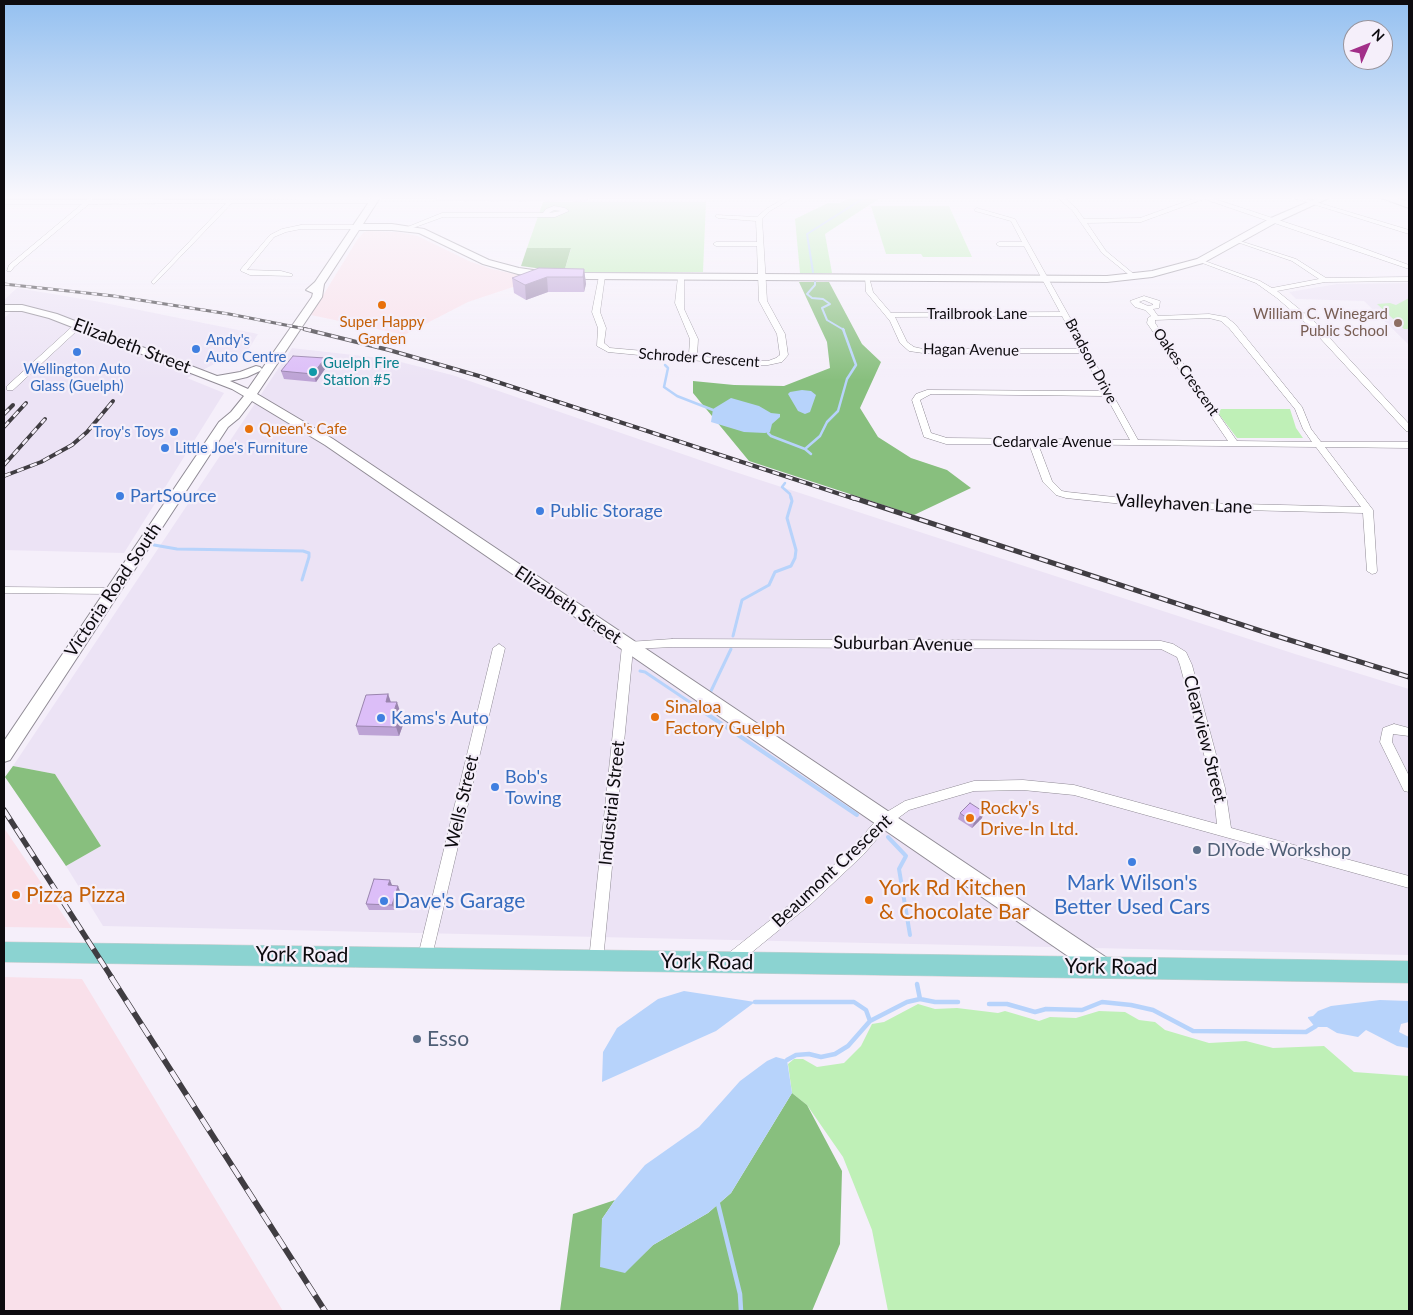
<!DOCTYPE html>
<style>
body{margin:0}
#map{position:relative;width:1413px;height:1315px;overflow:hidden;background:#f5effa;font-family:Lato,sans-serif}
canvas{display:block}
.frame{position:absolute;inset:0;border:5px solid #0d0b0f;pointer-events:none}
.north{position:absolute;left:1343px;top:20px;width:50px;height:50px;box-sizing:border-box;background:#f5effa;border:1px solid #98949c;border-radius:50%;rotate:46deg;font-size:14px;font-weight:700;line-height:20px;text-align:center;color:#0d0b0f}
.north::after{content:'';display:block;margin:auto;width:18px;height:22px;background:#a22f89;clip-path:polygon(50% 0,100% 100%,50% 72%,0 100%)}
</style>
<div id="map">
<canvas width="1413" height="1315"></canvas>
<div class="frame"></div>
<div class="north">N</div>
</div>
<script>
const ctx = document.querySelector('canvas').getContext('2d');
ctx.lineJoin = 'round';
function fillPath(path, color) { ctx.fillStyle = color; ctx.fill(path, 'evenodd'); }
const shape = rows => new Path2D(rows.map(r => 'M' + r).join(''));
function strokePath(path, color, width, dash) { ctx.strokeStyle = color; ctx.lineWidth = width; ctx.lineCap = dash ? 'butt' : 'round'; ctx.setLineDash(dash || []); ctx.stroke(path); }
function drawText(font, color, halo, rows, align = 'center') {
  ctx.font = font + ' Lato,sans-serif'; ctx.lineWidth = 4.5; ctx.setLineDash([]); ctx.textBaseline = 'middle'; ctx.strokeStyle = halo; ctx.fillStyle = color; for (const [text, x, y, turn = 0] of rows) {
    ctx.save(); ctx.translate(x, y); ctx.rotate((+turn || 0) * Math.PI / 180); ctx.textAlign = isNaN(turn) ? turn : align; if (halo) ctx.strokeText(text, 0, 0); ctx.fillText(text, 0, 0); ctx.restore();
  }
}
fillPath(shape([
 [367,231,398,232,418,236,471,262,492,269,528,277,516,286,468,302,404,335,311,315,357,240,364,232],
 [4,828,72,928,4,927],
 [4,977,82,979,283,1311,4,1311]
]), '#f9e0ea');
fillPath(shape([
 [439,196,589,196,587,202,436,201],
 [1409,283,1409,345,1364,301,1296,299,1289,292,1337,284],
 [17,288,95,301,258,334,243,358,232,355,187,378,224,393,124,553,4,550,4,318,19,305,4,304,4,300],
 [292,348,389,359,452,375,726,469,1295,654,1409,689,1409,955,103,926,66,866,101,846,55,774,13,766]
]), '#ece3f5');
fillPath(shape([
 [852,196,883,196,825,234,832,273,800,273,795,219,828,203,840,203],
 [543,202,706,202,703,272,564,272,571,249,527,248],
 [871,206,949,206,972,257,923,257,921,254,886,254],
 [1409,298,1409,329,1404,329,1377,304,1390,303,1396,305],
 [1215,409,1290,409,1296,428,1303,438,1237,438],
 [918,1004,935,1009,957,1008,998,1013,1005,1011,1039,1021,1050,1017,1076,1018,1099,1011,1125,1012,1139,1020,1155,1022,1165,1030,1209,1043,1246,1041,1273,1048,1324,1046,1354,1072,1409,1076,1409,1311,888,1311,872,1230,843,1157,807,1105,792,1093,788,1064,794,1059,803,1059,817,1067,844,1063,861,1046,872,1024,884,1022]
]), '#bff0b7');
fillPath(shape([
 [527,248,571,248,564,272,521,266],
 [799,282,829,282,862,344,881,362,860,408,878,437,911,458,947,470,971,488,914,515,749,461,693,393,693,381,734,385,784,386,830,368,827,342],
 [13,766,55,774,101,846,66,866,5,777],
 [792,1093,807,1105,842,1171,840,1244,812,1311,560,1311,573,1214,615,1200,602,1219,625,1272,653,1245,708,1213,731,1193]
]), '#88bf7e');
fillPath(shape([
 [802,390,811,391,816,395,810,412,805,414,798,411,788,394,790,392],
 [731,398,759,406,771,413,780,414,780,417,772,424,770,432,765,433,744,432,711,422,713,409],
 [684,991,755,1002,716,1031,602,1082,603,1052,617,1028,658,999],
 [1380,1000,1409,1001,1409,1022,1401,1024,1399,1032,1409,1037,1409,1048,1397,1046,1366,1030,1358,1037,1337,1033,1327,1027,1315,1027,1308,1018,1308,1017,1313,1016,1318,1011,1331,1006],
 [776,1057,787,1060,792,1093,731,1193,708,1213,653,1245,625,1273,600,1267,602,1219,615,1200,645,1165,699,1127,740,1081,767,1061]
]), '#b7d3fb');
strokePath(shape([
 [813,272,807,234,867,196],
 [815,281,815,285,807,294,812,298,823,299,830,304,822,308,827,320,844,330]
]), '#b7d3fb', 2);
strokePath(shape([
 [665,365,668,368,664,387,677,396,713,410],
 [768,433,771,436,805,449],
 [811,454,805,449,820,436,827,422,838,411,847,379,856,365,843,329],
 [785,483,782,487,790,494,791,499]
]), '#b7d3fb', 2.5);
strokePath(shape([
 [154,545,177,549,303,551,309,553,309,557,302,580],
 [733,636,742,600,769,585,775,572,791,566,795,558,796,550,787,518,792,501,791,497],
 [640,671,645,672,703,711],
 [711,691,731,649]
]), '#b7d3fb', 3);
strokePath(shape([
 [701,710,857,815],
 [888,837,906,856,899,869,910,935]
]), '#b7d3fb', 4);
strokePath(shape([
 [917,984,920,999],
 [755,1002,854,1002,866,1010,870,1021],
 [989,1004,1007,1004,1035,1012,1046,1009,1082,1010,1102,1002,1131,1005,1153,1010,1193,1031,1306,1032,1316,1026],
 [787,1060,796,1055,809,1054,821,1057,835,1054,848,1046,870,1021,907,1002,920,999,935,1002,958,1002],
 [718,1204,740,1294,741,1311]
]), '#b7d3fb', 4.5);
const street = shape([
 [788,196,795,196,770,211,762,219,767,301,785,334,788,355,782,362,768,365,743,365,608,352,597,346,598,328,592,312,599,276,602,274,605,276,600,312,606,328,604,343,610,348,689,355,690,339,675,303,678,277,681,275,684,277,684,309,698,339,697,356,743,361,768,361,776,358,780,355,777,334,759,301,757,246,716,246,713,244,716,242,757,242,756,221,718,218,715,216,716,215,757,217,766,209,788,196],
 [1061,196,1067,196,1066,199,1076,208,1084,219,1140,218,1198,197,1197,196,1206,196,1354,245,1409,265,1409,269,1204,199,1141,222,1087,223,1106,251,1135,275,1136,276,1133,278,1102,253,1072,210,1061,201,1059,198,1061,196],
 [1287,196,1296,196,1409,230,1409,234,1287,196],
 [90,198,93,200,374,199,377,201,374,203,232,203,154,284,152,283,152,281,226,203,89,204,14,267,11,271,7,271,9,265,82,204,4,204,4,200,86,200,90,198],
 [554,206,565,208,569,211,555,217,443,217,410,229,405,228,442,213,543,213,546,209,554,206],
 [554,210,561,211,549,213,554,210],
 [977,208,1015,219,1138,440,1228,441,1147,323,1148,318,1151,316,1145,310,1135,307,1130,301,1144,296,1160,301,1159,308,1153,309,1158,316,1209,314,1226,317,1235,324,1302,407,1311,429,1321,442,1409,442,1409,448,1325,447,1373,510,1377,571,1376,573,1372,574,1367,571,1363,513,1161,508,1066,498,1056,495,1043,482,1029,444,946,444,924,437,912,400,916,394,927,390,1103,391,1082,353,923,353,909,351,900,343,890,321,866,292,865,277,869,277,873,292,891,313,1060,312,1024,246,999,246,996,244,999,242,1022,242,1011,221,975,211,975,209,977,208],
 [1144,300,1153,304,1153,305,1148,306,1139,302,1144,300],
 [1062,316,1080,349,923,349,914,347,907,342,895,317,1062,316],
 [1209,318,1221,321,1229,328,1295,409,1303,429,1312,442,1237,441,1155,323,1155,320,1209,318],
 [931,394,1106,396,1130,440,947,438,931,433,920,400,931,394],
 [1038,444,1316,447,1361,507,1161,502,1067,492,1062,491,1052,481,1038,444],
 [301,225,357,225,360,227,357,229,301,229,286,232,274,237,247,270,281,271,292,274,292,276,250,275,241,271,241,269,270,235,282,229,301,225],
 [1237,240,1296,259,1326,278,1409,277,1409,281,1325,282,1277,291,1314,321,1409,424,1409,432,1406,431,1308,325,1277,298,1256,283,1197,261,1202,260,1260,281,1272,288,1319,279,1292,261,1237,242,1237,240],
 [75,324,82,326,13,390,7,390,7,386,75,324],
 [4,587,112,588,117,591,112,594,4,593,4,587],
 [672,639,1161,641,1173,644,1186,652,1192,665,1225,788,1231,828,1409,876,1409,888,1074,795,1023,790,974,791,909,810,890,824,863,855,812,903,735,966,730,968,725,966,723,961,725,956,802,895,853,847,880,816,905,801,974,781,1023,780,1074,785,1217,824,1213,788,1180,665,1177,657,1161,649,672,647,633,649,603,960,601,965,596,967,591,965,589,960,622,646,628,642,672,639],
 [499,644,505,648,432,956,430,961,425,963,420,961,418,956,493,648,499,644],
 [1394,724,1409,728,1409,736,1393,734,1392,742,1409,776,1409,792,1404,791,1380,742,1383,728,1394,724]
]);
const secondary = shape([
 [373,196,381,196,363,224,392,224,424,229,489,260,519,268,540,271,585,273,1107,276,1152,271,1197,259,1271,218,1322,196,1333,196,1277,222,1203,263,1152,277,1107,282,585,279,540,277,518,274,483,264,419,233,392,230,359,230,324,284,322,297,257,394,333,439,1110,960,1113,967,1110,974,1102,977,1094,974,325,445,252,401,239,418,228,427,10,760,4,762,4,741,219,422,231,412,244,396,232,389,49,318,22,311,4,311,4,305,22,305,57,314,217,376,240,372,256,366,260,367,262,369,260,371,247,377,230,381,248,389,312,297,313,293,306,290,315,282,373,196],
 [1376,196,1389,196,1409,202,1409,208,1376,196]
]);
const primary = shape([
 [4,942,1409,961,1409,983,4,962,4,942]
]);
strokePath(street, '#908b95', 1);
strokePath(secondary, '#908b95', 2);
strokePath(primary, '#cfcecf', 1);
fillPath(street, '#fff');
fillPath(secondary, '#fff');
fillPath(primary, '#8bd3d1');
const railFar4 = shape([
 [4,284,114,296,229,314,311,330]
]);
const railFar3 = shape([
 [304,329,389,350,479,376,855,499],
 [4,414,13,405],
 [4,427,26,403],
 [4,465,45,419],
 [4,476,41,462,72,445,87,432,113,401]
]);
const railFar2 = shape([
 [851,497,1267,633,1409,677]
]);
const railFar1 = shape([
 [4,810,112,978]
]);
const rail = shape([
 [111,977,325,1311]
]);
strokePath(railFar4, '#403d42', 3);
strokePath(railFar3, '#403d42', 4);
strokePath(railFar2, '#403d42', 5);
strokePath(railFar1, '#403d42', 5.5);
strokePath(rail, '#403d42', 6);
strokePath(railFar4, '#f5effa', 2, [5.5]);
strokePath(railFar3, '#f5effa', 2.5, [7]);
strokePath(railFar2, '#f5effa', 3, [9]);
strokePath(railFar1, '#f5effa', 4, [11]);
strokePath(rail, '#f5effa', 4.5, [14]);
fillPath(shape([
 [584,269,586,284,584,292,548,292,526,300,514,293,512,278],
 [327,366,316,382,284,379,281,371],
 [388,694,391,702,400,711,398,717,400,717,403,725,399,736,359,735,356,726],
 [960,813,982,818,972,828,958,819],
 [392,886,400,891,395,910,369,910,366,904]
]), '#bda3d5');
fillPath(shape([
 [584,269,586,284,584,292,583,277],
 [547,277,548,292,526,300,525,285],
 [325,358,327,366,316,382,313,374],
 [388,694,391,703,386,702],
 [397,702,400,711,395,726,392,717],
 [400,717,403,725,399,736,396,727],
 [984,812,982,818,972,828,974,823],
 [390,880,392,885,388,885],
 [398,886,400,891,395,910,392,905]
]), '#9a85ae');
const building = shape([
 [539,268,584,269,583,277,547,277,525,285,512,278,539,268],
 [293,356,325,358,313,374,281,371,293,356],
 [388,694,386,702,397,702,392,717,400,717,396,727,356,726,366,695,388,694],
 [970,803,984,812,974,823,960,813,970,803],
 [374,879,390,880,388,885,398,886,392,905,366,904,374,879]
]);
fillPath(building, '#dcbef8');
strokePath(building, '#9a85ae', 1);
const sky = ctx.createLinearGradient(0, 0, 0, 380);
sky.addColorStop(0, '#94c0f0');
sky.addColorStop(0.52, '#faf8fd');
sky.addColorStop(1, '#faf8fd00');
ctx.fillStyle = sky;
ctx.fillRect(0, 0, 1413, 380);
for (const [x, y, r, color] of [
 [382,305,5,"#e8710a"],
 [1398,323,5,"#8d6e63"],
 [196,349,5,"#3f7fe0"],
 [77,352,5,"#3f7fe0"],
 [313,372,5,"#0f9aa8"],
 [249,429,5,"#e8710a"],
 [174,432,5,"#3f7fe0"],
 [165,448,5,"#3f7fe0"],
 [120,496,5,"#3f7fe0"],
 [540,511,5,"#3f7fe0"],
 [655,717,5,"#e8710a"],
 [381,718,5,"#3f7fe0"],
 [495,787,5,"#3f7fe0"],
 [970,818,5,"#e8710a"],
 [1197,850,5,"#5c6f8a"],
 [1132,862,5,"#3f7fe0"],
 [16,895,5,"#e8710a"],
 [869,900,5,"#e8710a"],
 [384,901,5,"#3f7fe0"],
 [417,1039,5,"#5c6f8a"]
]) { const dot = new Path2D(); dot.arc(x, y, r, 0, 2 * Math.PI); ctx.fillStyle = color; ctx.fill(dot); strokePath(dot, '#f5effa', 2); }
drawText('15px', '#0d0b0f', '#f5effa', [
 ["Trailbrook Lane",977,314],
 ["Hagan Avenue",971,350,1],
 ["Schroder Crescent",699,358,4],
 ["Bradson Drive",1091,361,62],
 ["Oakes Crescent",1186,372,55],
 ["Cedarvale Avenue",1052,442]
]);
drawText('15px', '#785e54', '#f5effa', [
 ["William C. Winegard",1388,314],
 ["Public School",1388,331]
], 'right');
drawText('15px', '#c56008', '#f5effa', [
 ["Super Happy",382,322],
 ["Garden",382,339],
 ["Queen's Cafe",259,429,"left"]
]);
drawText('15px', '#366cbe', '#f5effa', [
 ["Andy's",206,340],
 ["Auto Centre",206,357],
 ["Wellington Auto",77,369,"center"],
 ["Glass (Guelph)",77,386,"center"],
 ["Troy's Toys",164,432,"right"],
 ["Little Joe's Furniture",175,448]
], 'left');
drawText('15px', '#0d838f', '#f5effa', [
 ["Guelph Fire",323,363],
 ["Station #5",323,380]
], 'left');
drawText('18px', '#0d0b0f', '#f5effa', [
 ["Elizabeth Street",132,346,21],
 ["Valleyhaven Lane",1184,504,3],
 ["Victoria Road South",113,590,-56],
 ["Elizabeth Street",568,605,34],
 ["Suburban Avenue",903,644,1],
 ["Clearview Street",1205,739,76],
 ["Wells Street",462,802,-77],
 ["Industrial Street",612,803,-84],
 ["Beaumont Crescent",832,871,-43]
]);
drawText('18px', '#366cbe', '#f5effa', [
 ["PartSource",130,496],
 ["Public Storage",550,511],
 ["Kams's Auto",391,718],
 ["Bob's",505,777],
 ["Towing",505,798]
], 'left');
drawText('18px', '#c56008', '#f5effa', [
 ["Sinaloa",665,707],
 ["Factory Guelph",665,728],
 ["Rocky's",980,808],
 ["Drive-In Ltd.",980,829]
], 'left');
drawText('18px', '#4e5e75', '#f5effa', [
 ["DIYode Workshop",1207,850]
], 'left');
drawText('21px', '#366cbe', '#f5effa', [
 ["Mark Wilson's",1132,883],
 ["Better Used Cars",1132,907],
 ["Dave's Garage",394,901,"left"]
]);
drawText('21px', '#c56008', '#f5effa', [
 ["York Rd Kitchen",879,888],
 ["& Chocolate Bar",879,912],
 ["Pizza Pizza",26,895]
], 'left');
drawText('21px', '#0d0b0f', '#f5effa', [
 ["York Road",302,955,1],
 ["York Road",707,962,1],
 ["York Road",1111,967,1]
]);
drawText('21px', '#4e5e75', '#f5effa', [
 ["Esso",427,1039]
], 'left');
</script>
